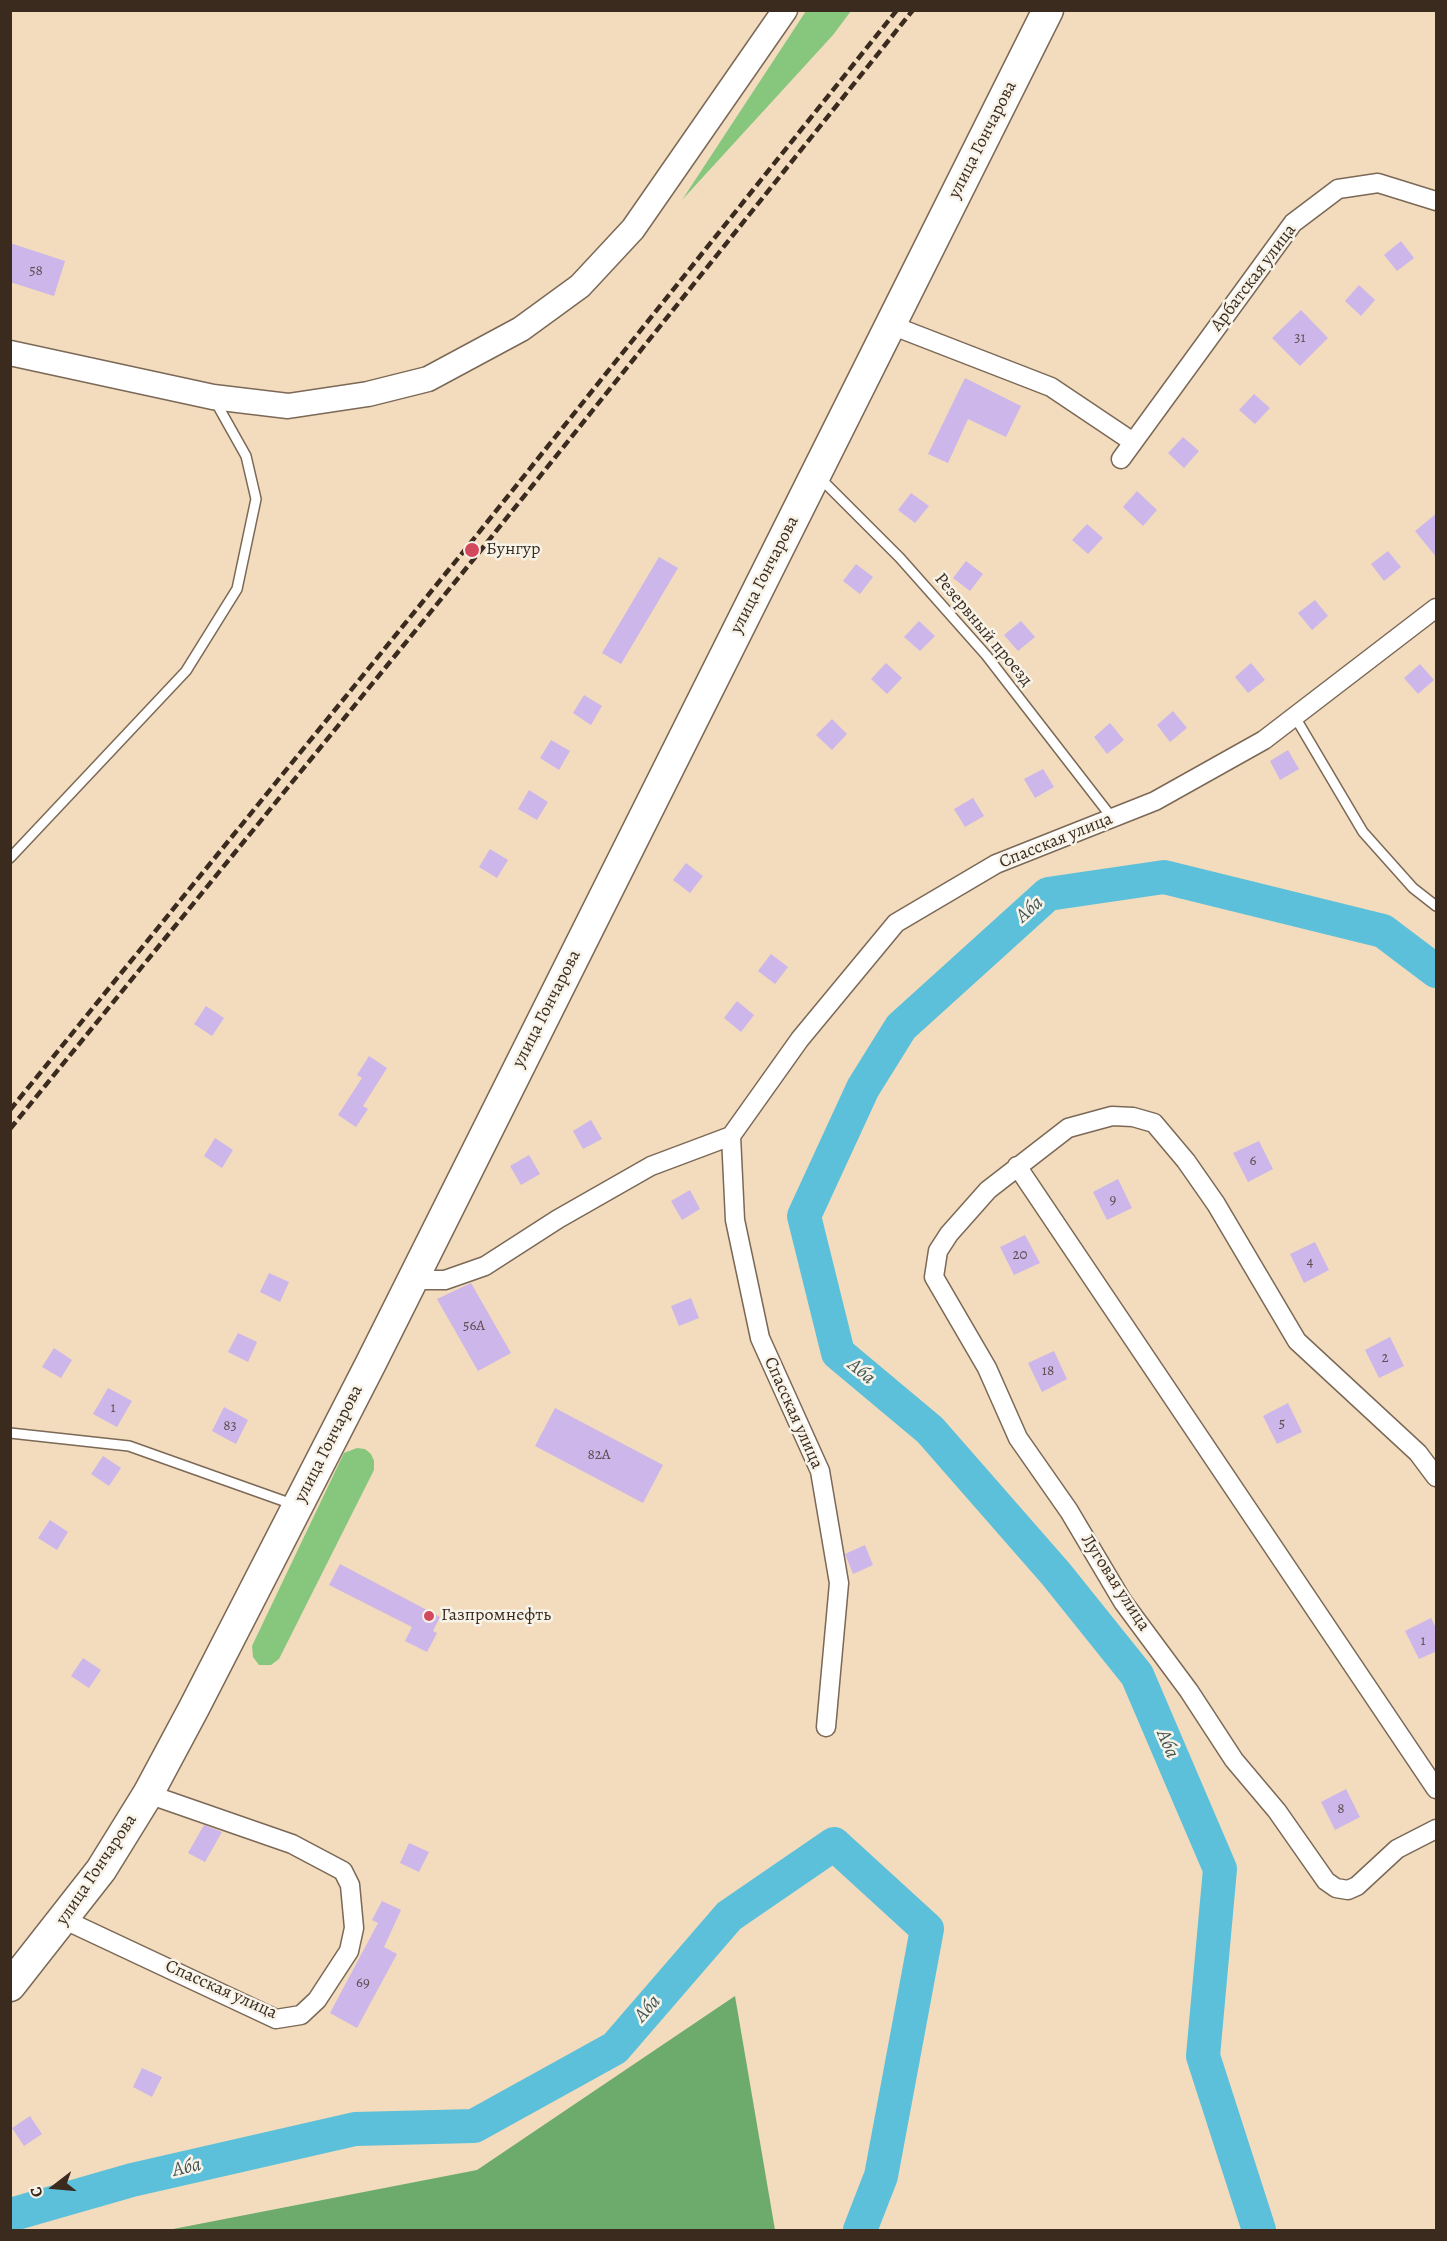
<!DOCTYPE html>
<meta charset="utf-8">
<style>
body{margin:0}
#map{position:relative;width:1447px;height:2241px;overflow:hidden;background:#f2dcbd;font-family:Alegreya,serif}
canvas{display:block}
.frame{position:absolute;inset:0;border:12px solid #3b2a1e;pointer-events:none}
.north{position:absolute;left:24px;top:2157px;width:60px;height:60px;-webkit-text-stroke:4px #f7f3e8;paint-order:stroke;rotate:254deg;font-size:16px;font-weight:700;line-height:24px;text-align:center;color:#3b2a1e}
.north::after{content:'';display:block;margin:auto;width:21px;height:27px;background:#3b2a1e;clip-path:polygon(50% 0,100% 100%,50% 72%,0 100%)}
</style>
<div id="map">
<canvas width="1447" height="2241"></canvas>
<div class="frame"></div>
<div class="north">С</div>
</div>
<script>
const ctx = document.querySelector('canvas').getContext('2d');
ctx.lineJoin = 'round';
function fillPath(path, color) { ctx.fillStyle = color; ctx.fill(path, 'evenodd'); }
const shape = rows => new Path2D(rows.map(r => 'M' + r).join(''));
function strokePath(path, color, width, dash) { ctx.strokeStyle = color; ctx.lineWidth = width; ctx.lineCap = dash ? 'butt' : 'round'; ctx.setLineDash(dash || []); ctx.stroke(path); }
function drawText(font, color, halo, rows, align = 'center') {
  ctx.font = font + ' Alegreya,serif'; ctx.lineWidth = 5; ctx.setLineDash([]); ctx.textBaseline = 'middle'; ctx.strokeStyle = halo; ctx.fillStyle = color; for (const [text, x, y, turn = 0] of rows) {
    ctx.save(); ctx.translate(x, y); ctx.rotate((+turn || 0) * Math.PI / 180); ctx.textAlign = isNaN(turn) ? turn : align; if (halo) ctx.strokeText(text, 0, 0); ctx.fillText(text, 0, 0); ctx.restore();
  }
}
fillPath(shape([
 [806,11,851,11,833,35,682,200],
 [357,1448,365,1449,371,1454,374,1461,374,1470,279,1659,271,1665,259,1665,253,1657,252,1646,344,1453]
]), '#87c67d');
fillPath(shape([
 [735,1996,775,2230,168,2230,477,2170]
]), '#6dab6c');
strokePath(shape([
 [10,2215,132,2180,355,2129,474,2126,615,2048,729,1916,834,1844,927,1929,881,2176,860,2230],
 [1259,2230,1203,2056,1220,1869,1137,1675,1056,1574,930,1430,838,1353,804,1216,863,1088,901,1027,1048,894,1164,877,1383,931,1436,971]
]), '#5cc0da', 34);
fillPath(shape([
 [1401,241,1414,258,1397,271,1384,255],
 [10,243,65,261,54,296,10,282],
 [1359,285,1375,300,1361,316,1345,301],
 [1301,310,1328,338,1300,366,1272,338],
 [965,378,1021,406,1006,437,968,419,948,463,928,454],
 [1254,394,1270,408,1255,424,1239,410],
 [1183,437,1199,451,1184,468,1168,453],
 [1137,491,1157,510,1143,526,1123,507],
 [911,493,929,506,915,523,898,510],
 [1437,513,1437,558,1415,531],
 [1087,524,1103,538,1088,554,1072,540],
 [1388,551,1401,567,1384,581,1371,564],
 [659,557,678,568,621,664,602,653],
 [966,561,983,574,970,591,953,578],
 [856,564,873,577,860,594,843,581],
 [1315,600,1328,616,1312,630,1298,613],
 [919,621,935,636,920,651,904,637],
 [1021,621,1035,637,1018,651,1004,635],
 [886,663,902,678,887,694,871,679],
 [1251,663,1265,680,1248,693,1235,677],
 [1420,664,1434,680,1418,694,1404,678],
 [584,695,602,706,591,725,573,713],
 [1173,711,1187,728,1170,742,1157,725],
 [832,719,847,734,832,750,816,735],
 [1110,723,1124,740,1107,754,1094,737],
 [551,740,570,751,559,770,540,758],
 [1288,750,1299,769,1280,780,1270,761],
 [1043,769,1054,787,1035,798,1024,779],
 [529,790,548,802,537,820,518,809],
 [973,798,984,816,965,827,954,809],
 [490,849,508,860,497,878,479,867],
 [686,863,703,876,690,893,673,880],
 [771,954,788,967,775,984,758,971],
 [737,1001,754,1015,741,1032,724,1018],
 [206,1006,224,1018,212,1036,194,1024],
 [369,1056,387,1068,363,1106,368,1109,356,1127,338,1115,362,1078,357,1075],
 [591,1120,602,1139,583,1149,573,1131],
 [215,1138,233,1150,222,1168,204,1156],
 [1259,1141,1273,1169,1248,1182,1233,1153],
 [529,1155,540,1174,521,1185,510,1166],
 [1118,1179,1132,1208,1107,1220,1093,1192],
 [690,1190,700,1209,682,1220,671,1201],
 [1025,1235,1040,1263,1014,1275,1000,1247],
 [1315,1242,1329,1270,1304,1283,1290,1254],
 [269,1273,289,1282,280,1302,260,1292],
 [471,1283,511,1353,478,1371,437,1299],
 [691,1298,699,1318,679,1326,671,1306],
 [238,1333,257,1342,248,1362,228,1352],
 [1390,1337,1404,1366,1379,1378,1365,1350],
 [54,1348,72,1360,61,1378,42,1367],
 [1054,1351,1067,1379,1042,1392,1028,1363],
 [108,1388,132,1401,117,1427,93,1414],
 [1288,1403,1302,1432,1277,1444,1263,1416],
 [224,1407,248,1420,236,1444,212,1431],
 [555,1408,663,1465,643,1503,535,1446],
 [103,1456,121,1468,109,1486,91,1474],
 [50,1520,68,1532,57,1550,38,1538],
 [865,1545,873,1565,853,1574,845,1554],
 [340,1564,440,1617,433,1631,437,1633,427,1652,405,1641,412,1627,329,1585],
 [1431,1618,1437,1630,1437,1651,1419,1659,1405,1631],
 [83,1658,101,1670,89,1688,71,1676],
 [1346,1789,1360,1817,1335,1830,1321,1802],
 [204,1825,222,1832,205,1862,188,1853],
 [409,1843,429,1852,419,1872,400,1863],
 [382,1901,401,1910,384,1947,397,1954,357,2028,330,2013,378,1923,372,1920],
 [142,2068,162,2077,152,2097,133,2087],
 [30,2116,42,2134,24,2146,12,2128]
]), '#ccb6ea');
const service = shape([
 [820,478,900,558,986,655,1113,819],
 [1295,717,1363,832,1413,888,1436,906],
 [10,858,186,671,237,589,256,499,246,456,214,399],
 [10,1433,129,1446,295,1505]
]);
const minor = shape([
 [891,325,1051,387,1133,442],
 [1121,459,1293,223,1338,189,1378,183,1436,201],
 [731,1136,735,1220,760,1338,820,1471,839,1583,826,1727],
 [1017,1166,1436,1789],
 [412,1280,445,1280,485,1266,558,1219,651,1166,731,1136,800,1039,896,923,996,864,1155,801,1264,740,1436,608],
 [1436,1477,1418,1453,1297,1341,1216,1204,1186,1161,1154,1123,1133,1117,1112,1116,1068,1128,988,1190,949,1234,938,1251,934,1277,987,1368,1018,1438,1069,1511,1123,1602,1189,1691,1234,1760,1277,1811,1326,1881,1336,1888,1348,1890,1357,1886,1397,1849,1436,1829],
 [65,1920,276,2019,301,2015,317,2000,349,1951,354,1928,350,1885,343,1871,292,1844,148,1794]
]);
const tertiary = shape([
 [10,353,213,397,288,406,368,394,428,379,521,329,580,286,633,229,785,10]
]);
const primary = shape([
 [10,1986,101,1870,148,1794,194,1708,371,1363,1048,10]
]);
strokePath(service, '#7b6856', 12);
strokePath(minor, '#7b6856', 21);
strokePath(tertiary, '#7b6856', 27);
strokePath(primary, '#7b6856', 33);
strokePath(service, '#fff', 9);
strokePath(minor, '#fff', 18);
strokePath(tertiary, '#fff', 24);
strokePath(primary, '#fff', 30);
strokePath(shape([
 [10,1110,468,546,897,10],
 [10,1129,477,555,913,10]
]), '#3b2a1e', 4.5, [9, 4.5]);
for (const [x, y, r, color] of [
 [472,550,8,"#d1495b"],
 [429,1616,6,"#d1495b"]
]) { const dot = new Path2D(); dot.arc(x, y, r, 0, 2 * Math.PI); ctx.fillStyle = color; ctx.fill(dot); strokePath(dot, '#f7f3e8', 2); }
drawText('15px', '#5f4d51', null, [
 ["58",36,271],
 ["31",1300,338],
 ["6",1253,1161],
 ["9",1113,1200],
 ["20",1020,1255],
 ["4",1310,1262],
 ["56А",474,1326],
 ["2",1385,1358],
 ["18",1048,1371],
 ["1",113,1408],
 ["5",1282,1424],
 ["83",230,1426],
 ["82А",599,1455],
 ["1",1423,1641],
 ["8",1341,1809],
 ["69",363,1983]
]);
drawText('18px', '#3b2a1e', '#f7f3e8', [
 ["улица Гончарова",983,140,-63],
 ["Арбатская улица",1254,278,-53],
 ["улица Гончарова",765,575,-63],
 ["Резервный проезд",983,630,50],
 ["Спасская улица",1056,841,-22],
 ["улица Гончарова",547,1009,-63],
 ["Спасская улица",793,1413,66],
 ["улица Гончарова",329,1444,-63],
 ["Луговая улица",1115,1583,57],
 ["улица Гончарова",97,1870,-56],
 ["Спасская улица",221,1990,24]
]);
drawText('18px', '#3b2a1e', '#f7f3e8', [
 ["Бунгур",486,550],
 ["Газпромнефть",441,1616]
], 'left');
drawText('italic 20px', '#455756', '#f7f3e8', [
 ["Аба",1030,910,-42],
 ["Аба",861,1372,40],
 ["Аба",1167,1744,67],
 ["Аба",648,2009,-49],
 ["Аба",187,2168,-13]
]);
</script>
